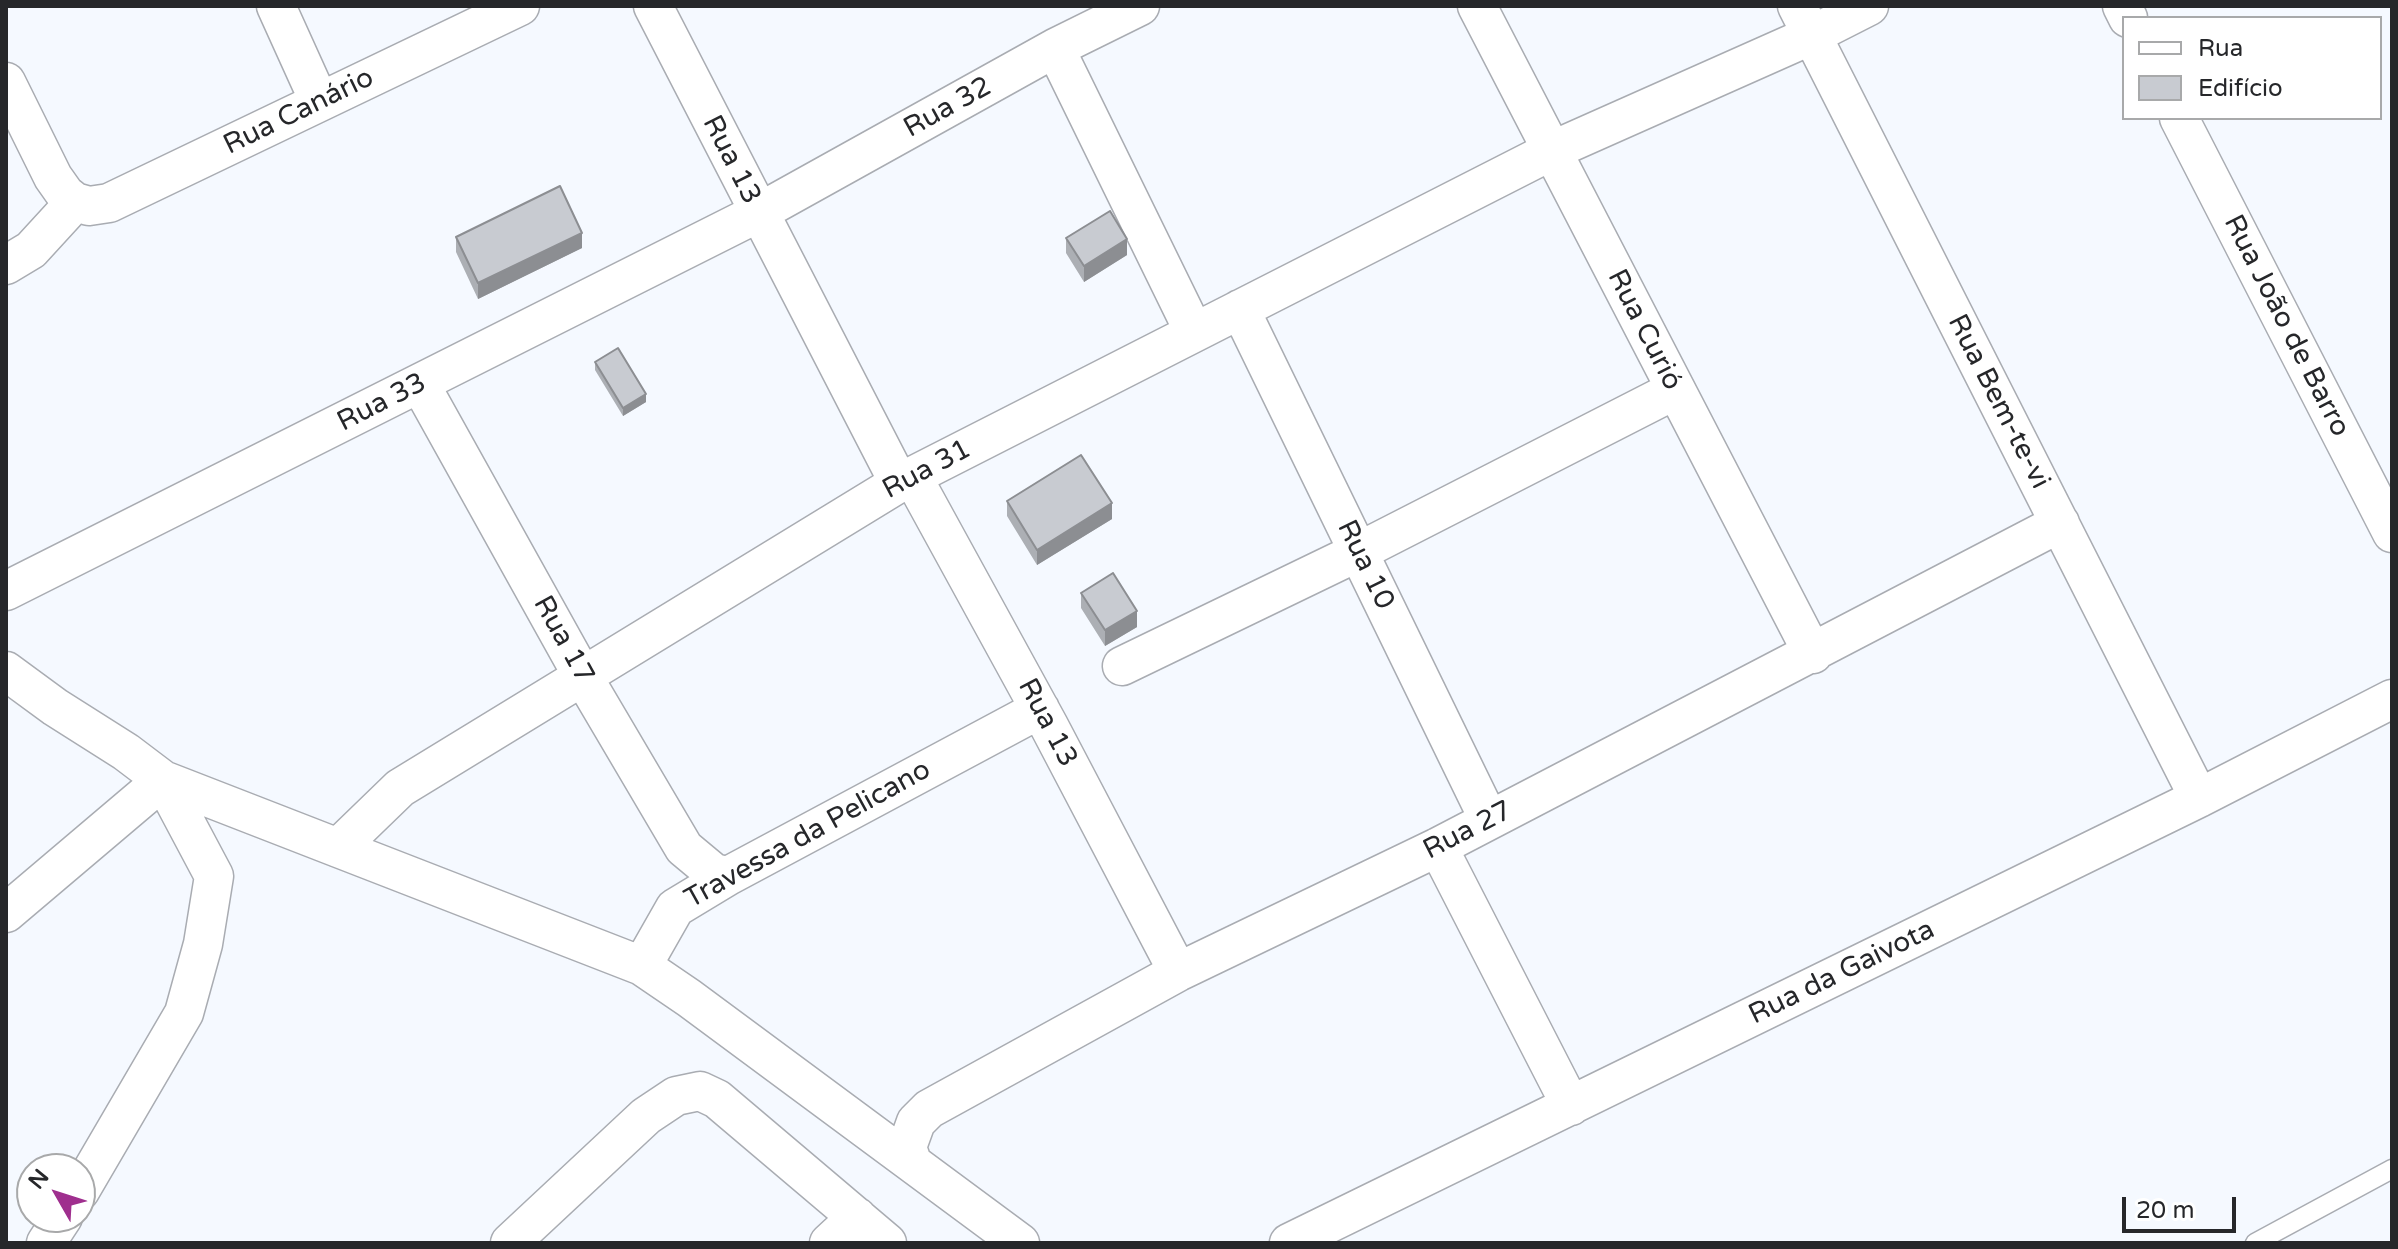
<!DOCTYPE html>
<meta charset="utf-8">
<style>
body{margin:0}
#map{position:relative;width:2398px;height:1249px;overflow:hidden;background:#f5f9ff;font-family:"Varela Round",sans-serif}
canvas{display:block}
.frame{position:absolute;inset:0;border:8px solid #26272a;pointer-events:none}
.legend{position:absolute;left:2122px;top:16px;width:260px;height:104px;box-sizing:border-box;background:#fff;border:2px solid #a8a9aa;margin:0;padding:10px 14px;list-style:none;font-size:24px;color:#26272a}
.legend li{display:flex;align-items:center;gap:16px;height:40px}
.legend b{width:40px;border:2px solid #a8a9aa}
.north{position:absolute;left:16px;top:1153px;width:80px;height:80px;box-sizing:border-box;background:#fff;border:2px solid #a8a9aa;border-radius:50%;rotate:309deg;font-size:22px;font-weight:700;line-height:32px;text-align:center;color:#26272a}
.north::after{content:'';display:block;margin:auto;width:28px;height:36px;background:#9f2f8e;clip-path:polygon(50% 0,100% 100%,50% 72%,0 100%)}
.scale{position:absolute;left:2122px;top:1197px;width:114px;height:36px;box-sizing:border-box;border:4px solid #26272a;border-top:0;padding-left:10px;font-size:24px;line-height:28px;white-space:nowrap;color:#26272a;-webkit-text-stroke:6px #fff;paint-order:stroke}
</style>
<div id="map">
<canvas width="2398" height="1249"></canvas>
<div class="frame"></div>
<ul class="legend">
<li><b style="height:10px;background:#fff"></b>Rua</li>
<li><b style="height:22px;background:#c8cbd1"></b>Edifício</li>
</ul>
<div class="north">N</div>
<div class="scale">20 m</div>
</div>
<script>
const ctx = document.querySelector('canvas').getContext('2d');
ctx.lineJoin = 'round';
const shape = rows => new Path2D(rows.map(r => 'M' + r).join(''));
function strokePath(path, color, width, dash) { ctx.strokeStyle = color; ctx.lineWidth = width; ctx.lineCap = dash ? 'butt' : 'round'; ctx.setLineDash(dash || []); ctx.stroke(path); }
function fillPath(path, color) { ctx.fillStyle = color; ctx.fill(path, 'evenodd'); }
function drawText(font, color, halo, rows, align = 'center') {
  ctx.font = font + ' "Varela Round",sans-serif'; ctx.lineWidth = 7; ctx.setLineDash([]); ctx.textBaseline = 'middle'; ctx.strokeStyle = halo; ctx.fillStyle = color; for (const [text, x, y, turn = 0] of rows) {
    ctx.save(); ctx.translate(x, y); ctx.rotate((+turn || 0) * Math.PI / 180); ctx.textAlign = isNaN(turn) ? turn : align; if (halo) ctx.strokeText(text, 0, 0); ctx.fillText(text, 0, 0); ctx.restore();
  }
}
const lane = shape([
 [2255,1243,2392,1169]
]);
const street = shape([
 [276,6,319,101],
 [653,6,899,483],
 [1477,6,1813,654],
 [1797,6,2199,798],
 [2122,6,2128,18],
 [1055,48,1194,332],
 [6,82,53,177,65,194,75,202,89,206,109,203,520,6],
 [2179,118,2392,533],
 [6,265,31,250,75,202],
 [1240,309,1489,820],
 [420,384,582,675,684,848,714,873,728,876],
 [912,476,1049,726,1178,972],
 [6,591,758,213,1055,48,1140,6],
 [1122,666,1358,552,1675,390],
 [6,671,55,707,126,752,163,780,214,876,203,944,184,1013,80,1191],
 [1438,847,1571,1106],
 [338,848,400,788,899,483,1551,151,1812,35,1869,6],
 [6,913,163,780,642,966],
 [912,1162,907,1147,911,1136,916,1122,929,1109,1178,972,1438,847,2060,523],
 [46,1243,63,1217],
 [510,1243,646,1116,676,1096,700,1091,717,1099,887,1243],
 [829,1243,857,1217],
 [1020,1243,689,998,642,966,675,908,728,876,1040,709],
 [1289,1243,2199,798,2392,699]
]);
strokePath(lane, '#a9acb2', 21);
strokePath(street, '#a9acb2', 41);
strokePath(lane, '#fff', 18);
strokePath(street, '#fff', 38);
fillPath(shape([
 [456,237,582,248,478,299,456,252],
 [1066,238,1127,255,1084,282,1066,253],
 [595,362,646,402,623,416,595,370],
 [1007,501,1112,519,1037,565,1007,516],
 [1081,593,1137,627,1105,646,1081,608]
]), '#acafb4');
fillPath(shape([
 [582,233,582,248,478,299,478,283],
 [1127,239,1127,255,1084,282,1084,266],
 [646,394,646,402,623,416,623,408],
 [1112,503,1112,519,1037,565,1037,550],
 [1137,611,1137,627,1105,646,1105,630]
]), '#8c8e92');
const building = shape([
 [560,186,582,233,478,283,456,237,560,186],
 [1110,211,1127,239,1084,266,1066,238,1110,211],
 [618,348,646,394,623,408,595,362,618,348],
 [1081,455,1112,503,1037,550,1007,501,1081,455],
 [1113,573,1137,611,1105,630,1081,593,1113,573]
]);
fillPath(building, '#c8cbd1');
strokePath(building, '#8c8e92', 2);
drawText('28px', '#26272a', '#fff', [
 ["Rua 32",948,108,-29],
 ["Rua Canário",299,112,-26],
 ["Rua 13",731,160,63],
 ["Rua João de Barro",2286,326,63],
 ["Rua Curió",1644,330,63],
 ["Rua Bem-te-vi",1998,402,63],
 ["Rua 33",382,403,-27],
 ["Rua 31",927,470,-28],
 ["Rua 10",1365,565,64],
 ["Rua 17",563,640,61],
 ["Rua 13",1047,723,62],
 ["Rua 27",1468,831,-27],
 ["Travessa da Pelicano",808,835,-29],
 ["Rua da Gaivota",1842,973,-26]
]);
</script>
